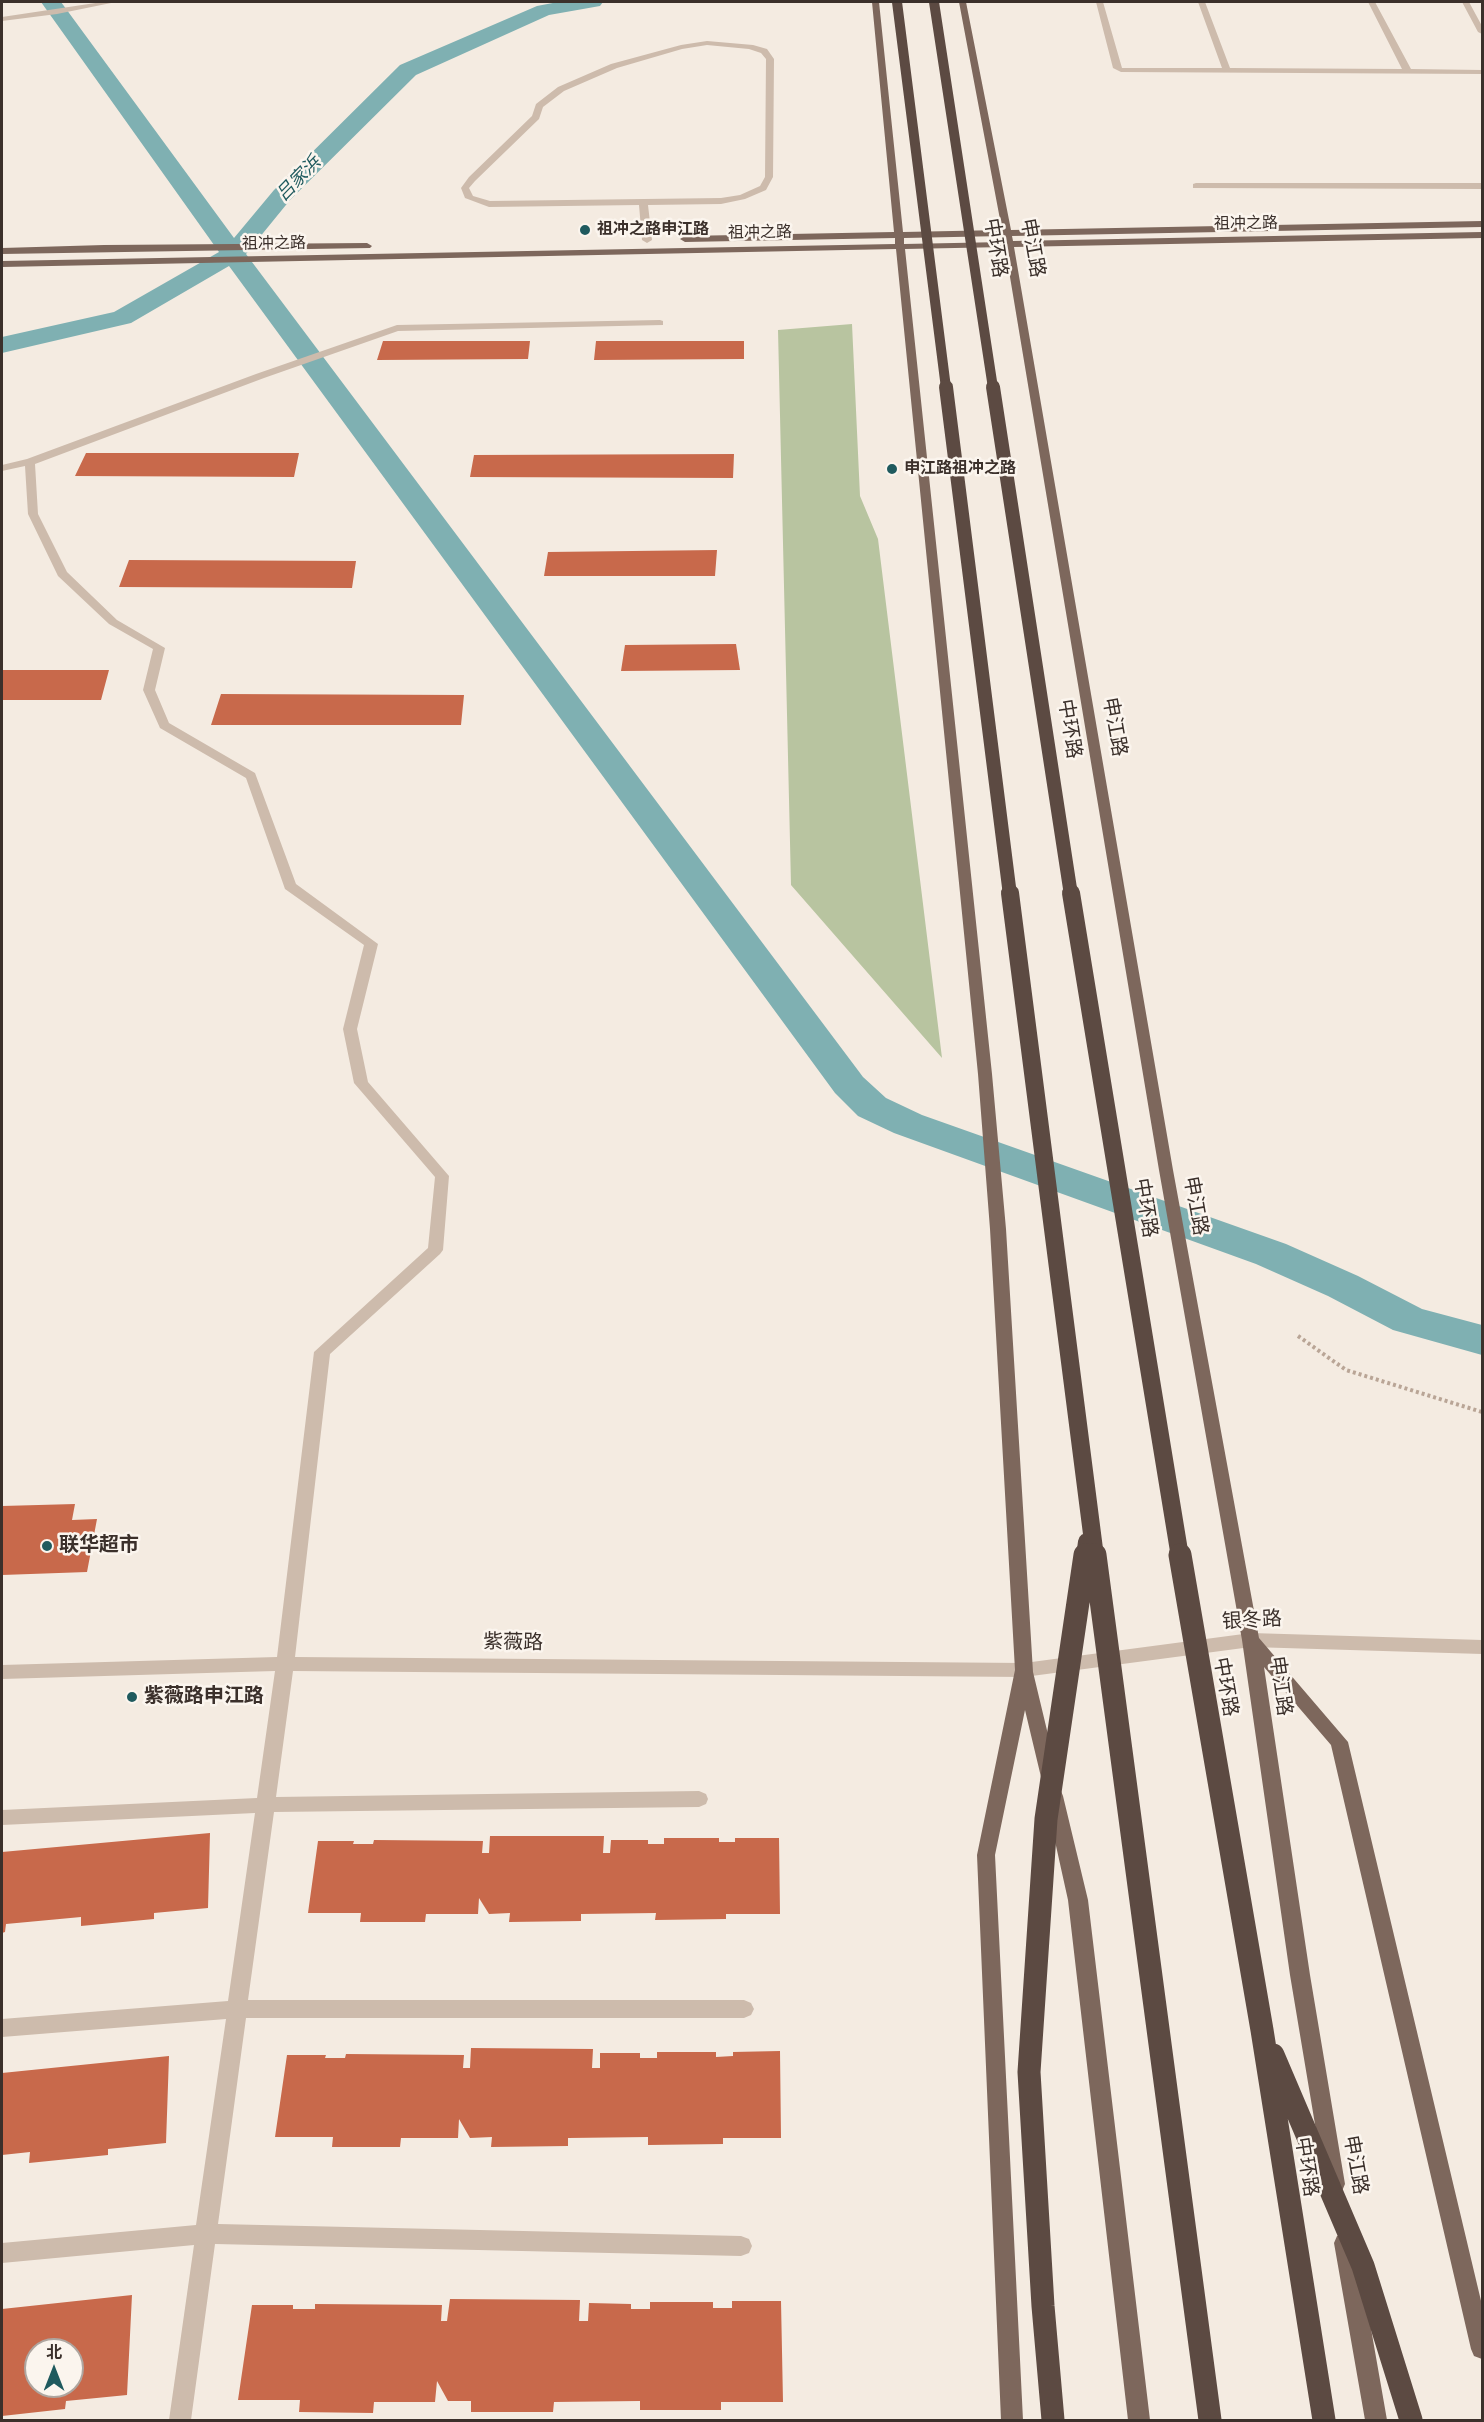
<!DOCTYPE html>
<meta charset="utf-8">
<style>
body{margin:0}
#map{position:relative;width:1484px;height:2422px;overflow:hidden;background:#f4ebe1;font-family:"Archivo Narrow","Noto Sans SC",sans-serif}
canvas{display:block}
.frame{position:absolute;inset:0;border:3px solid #3b302b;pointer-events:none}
.north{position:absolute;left:24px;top:2338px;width:60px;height:60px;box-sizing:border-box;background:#fbf5ee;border:2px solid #aea6a0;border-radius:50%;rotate:0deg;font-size:16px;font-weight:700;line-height:24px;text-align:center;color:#3b302b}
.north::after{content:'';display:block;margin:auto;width:21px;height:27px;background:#1f5a5e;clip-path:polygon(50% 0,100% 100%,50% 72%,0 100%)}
</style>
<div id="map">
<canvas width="1484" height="2422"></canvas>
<div class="frame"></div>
<div class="north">北</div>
</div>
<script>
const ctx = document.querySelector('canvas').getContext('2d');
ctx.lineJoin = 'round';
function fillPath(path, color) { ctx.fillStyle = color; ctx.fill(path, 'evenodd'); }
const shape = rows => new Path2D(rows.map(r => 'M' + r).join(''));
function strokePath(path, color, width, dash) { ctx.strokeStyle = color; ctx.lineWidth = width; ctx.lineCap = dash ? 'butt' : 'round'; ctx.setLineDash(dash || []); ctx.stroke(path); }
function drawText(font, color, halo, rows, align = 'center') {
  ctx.font = font + ' "Archivo Narrow","Noto Sans SC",sans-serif'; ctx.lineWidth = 5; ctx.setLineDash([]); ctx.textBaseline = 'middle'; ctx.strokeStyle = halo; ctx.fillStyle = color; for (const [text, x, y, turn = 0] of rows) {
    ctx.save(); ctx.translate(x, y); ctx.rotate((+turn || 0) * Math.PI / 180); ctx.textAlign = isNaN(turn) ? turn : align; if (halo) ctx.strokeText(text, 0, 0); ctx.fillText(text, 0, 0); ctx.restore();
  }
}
fillPath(shape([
 [852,324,860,496,878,539,942,1058,791,885,778,330]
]), '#b8c4a0');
fillPath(shape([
 [41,2,61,2,234,238,274,190,400,65,537,6,558,2,603,2,600,6,549,15,416,75,290,200,246,254,863,1077,886,1098,922,1115,1286,1244,1358,1276,1422,1309,1482,1325,1482,1355,1393,1330,1328,1296,1256,1264,894,1133,858,1116,835,1093,229,266,131,323,2,353,2,337,114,312,219,252,41,2]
]), '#7fb0b2');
fillPath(shape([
 [383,341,530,341,528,359,377,360],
 [596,341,744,341,744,359,594,360],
 [86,453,299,453,294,477,75,476],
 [734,454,733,478,470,477,474,455],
 [717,550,715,576,544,576,548,552],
 [129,560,356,561,352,588,119,587],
 [736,644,740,670,621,671,625,645],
 [2,670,109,670,101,700,2,700],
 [221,694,464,695,461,725,211,725],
 [75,1504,72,1520,97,1519,87,1572,2,1575,2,1506],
 [210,1833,208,1908,154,1913,154,1919,81,1926,81,1917,6,1924,5,1932,2,1933,2,1852],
 [490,1836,604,1836,603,1853,610,1853,611,1840,648,1840,648,1844,664,1844,664,1838,719,1838,719,1842,735,1842,735,1838,779,1838,780,1914,726,1914,726,1919,655,1920,656,1913,581,1914,581,1921,509,1922,510,1913,489,1914,479,1898,478,1914,426,1914,425,1922,360,1922,361,1913,308,1913,318,1841,354,1841,353,1844,373,1844,374,1840,483,1841,482,1853,489,1853],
 [471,2048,593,2049,592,2068,600,2068,600,2053,640,2053,640,2058,657,2058,657,2052,716,2052,716,2057,733,2056,733,2052,780,2051,781,2138,723,2138,723,2144,648,2145,648,2137,568,2138,568,2146,491,2147,492,2137,470,2138,459,2119,458,2138,401,2138,400,2147,332,2147,333,2137,275,2137,287,2055,326,2055,325,2058,345,2058,346,2054,464,2055,463,2068,470,2068],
 [169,2056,166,2143,108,2149,108,2155,29,2163,30,2152,2,2155,2,2073],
 [132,2295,127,2395,66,2401,65,2409,2,2416,2,2309],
 [36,2350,72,2350,72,2386,36,2386],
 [450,2299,580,2300,579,2321,588,2321,589,2303,631,2304,631,2309,650,2309,650,2302,713,2302,713,2308,732,2308,732,2301,781,2301,783,2402,721,2402,721,2410,640,2410,640,2401,554,2402,553,2412,471,2412,471,2401,448,2401,437,2381,435,2402,374,2402,373,2413,299,2412,300,2400,238,2400,252,2305,293,2305,293,2309,315,2309,315,2304,442,2305,441,2321,447,2321]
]), '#c8694b');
strokePath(shape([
 [1298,1336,1346,1370,1482,1412]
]), '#b9a596', 4, [3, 3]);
fillPath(shape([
 [102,2,116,2,57,14,2,21,2,17,102,2],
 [1096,2,1103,2,1122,68,1222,68,1198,2,1205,2,1230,68,1402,69,1368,2,1375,2,1411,69,1482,70,1482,74,1121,72,1113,68,1096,2],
 [1462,2,1469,2,1482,26,1482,34,1478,32,1462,2],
 [707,41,753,45,767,49,774,59,773,177,766,190,745,199,721,204,648,205,652,240,647,243,642,240,639,205,489,207,465,198,461,188,469,177,532,116,536,104,558,87,611,64,681,45,707,41],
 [707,45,749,49,761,53,766,59,765,177,760,186,740,195,721,198,490,201,473,196,469,188,475,181,539,119,543,107,564,91,617,68,682,49,707,45],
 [1196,183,1482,183,1482,189,1193,188,1193,184,1196,183],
 [660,320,663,321,663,325,398,331,264,378,35,464,38,514,67,572,117,620,165,648,155,690,169,723,255,773,296,884,378,944,357,1029,368,1082,449,1176,443,1250,440,1254,330,1354,295,1657,1024,1663,1251,1633,1482,1640,1482,1654,1251,1647,1024,1677,293,1671,276,1797,699,1791,706,1794,708,1799,706,1804,699,1807,274,1812,248,2000,744,2000,751,2003,754,2009,751,2015,744,2018,246,2018,218,2224,741,2236,749,2239,752,2246,749,2253,741,2256,215,2244,191,2420,169,2420,194,2245,2,2263,2,2243,196,2225,226,2019,2,2037,2,2019,228,2001,255,1813,2,1825,2,1810,257,1798,275,1671,2,1679,2,1665,277,1657,314,1352,428,1248,435,1177,354,1083,343,1029,364,945,285,889,246,778,160,728,143,690,153,649,109,624,58,576,28,514,25,466,2,471,2,465,27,459,256,374,397,325,660,320]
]), '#cdbbac');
fillPath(shape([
 [872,2,879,2,903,232,1002,230,959,2,966,2,1011,230,1482,221,1482,227,1012,236,1013,241,1482,232,1482,238,1014,247,1173,1170,1259,1638,1348,1742,1482,2305,1482,2359,1474,2356,1471,2349,1331,1745,1264,1667,1310,1975,1345,2184,1342,2191,1335,2194,1328,2191,1325,2184,1290,1975,1242,1640,1159,1170,1005,247,905,249,992,1074,1006,1229,1033,1672,1057,1772,1055,1777,1048,1779,1041,1777,1025,1710,995,1855,1023,2420,1001,2420,977,1855,1015,1670,990,1229,978,1074,896,249,2,267,2,261,895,244,895,238,685,242,680,239,685,236,894,232,872,2],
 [1003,236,1004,242,904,244,904,238,1003,236],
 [367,243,372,246,370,248,2,254,2,248,104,245,367,243],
 [1054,1788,1061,1791,1063,1796,1088,1900,1150,2420,1128,2420,1068,1900,1045,1796,1047,1791,1054,1788],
 [1345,2233,1353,2236,1356,2243,1387,2420,1365,2420,1334,2243,1337,2236,1345,2233]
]), '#7d675c');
strokePath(shape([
 [897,2,946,388],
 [934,2,993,388]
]), '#5c4a42', 10);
strokePath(shape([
 [946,387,1010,895],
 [993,387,1071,895]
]), '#5c4a42', 14);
strokePath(shape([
 [1010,893,1095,1557],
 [1071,893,1180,1557],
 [1085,1557,1087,1542]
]), '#5c4a42', 18);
strokePath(shape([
 [1095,1555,1210,2420],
 [1180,1555,1262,2030,1324,2420],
 [1273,2055,1363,2266,1411,2420],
 [1053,2420,1043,2306,1029,2072,1046,1819,1085,1555]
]), '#5c4a42', 23);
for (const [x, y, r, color] of [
 [585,230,6,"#1f5a5e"],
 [892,469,6,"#1f5a5e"],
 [47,1546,6,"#1f5a5e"],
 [132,1697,6,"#1f5a5e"]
]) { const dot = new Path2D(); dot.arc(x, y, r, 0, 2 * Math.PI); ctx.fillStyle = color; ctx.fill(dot); strokePath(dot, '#fbf5ee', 2); }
drawText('16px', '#3b302b', '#fbf5ee', [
 ["祖冲之路",1246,224,-1],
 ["祖冲之路",760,233,-1],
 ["祖冲之路",274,244,-1]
]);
drawText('bold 16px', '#3b302b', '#fbf5ee', [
 ["祖冲之路申江路",597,230],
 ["申江路祖冲之路",904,469]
], 'left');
drawText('italic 18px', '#1f5a5e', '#fbf5ee', [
 ["吕家浜",299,179,-46]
]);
drawText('20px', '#3b302b', '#fbf5ee', [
 ["中环路",995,248,81],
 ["申江路",1032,248,80],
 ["申江路",1114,727,80],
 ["中环路",1069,729,81],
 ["申江路",1195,1206,80],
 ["中环路",1145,1208,81],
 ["银冬路",1252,1621,-3],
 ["紫薇路",513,1643,1],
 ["申江路",1280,1686,82],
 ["中环路",1225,1687,80],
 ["申江路",1355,2165,80],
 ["中环路",1306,2167,81]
]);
drawText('bold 20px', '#3b302b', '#fbf5ee', [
 ["联华超市",59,1546],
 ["紫薇路申江路",144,1697]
], 'left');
</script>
